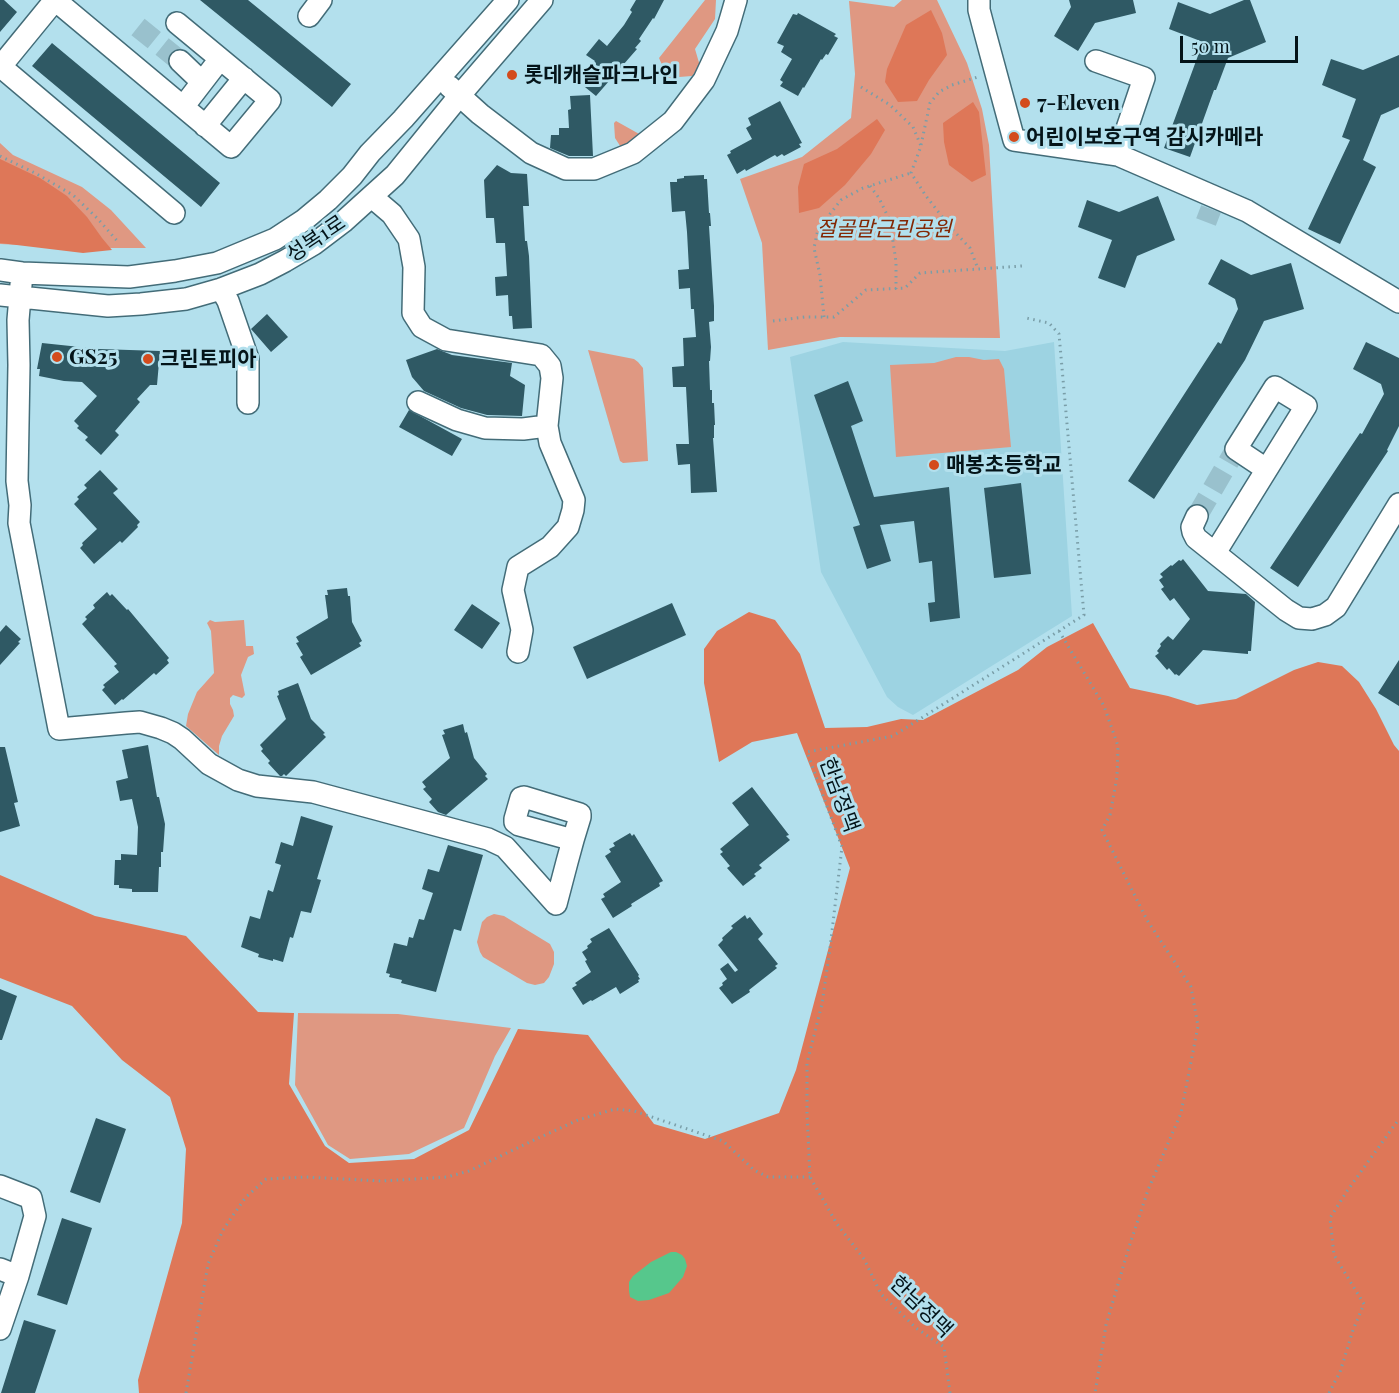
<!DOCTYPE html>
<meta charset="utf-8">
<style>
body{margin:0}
#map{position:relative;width:1399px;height:1393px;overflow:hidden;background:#b3e0ed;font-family:"Playfair Display",serif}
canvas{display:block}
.scale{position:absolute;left:1180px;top:36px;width:118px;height:27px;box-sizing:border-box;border:3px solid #041419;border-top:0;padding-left:8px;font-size:18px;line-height:21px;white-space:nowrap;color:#041419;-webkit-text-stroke:4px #b3e0ed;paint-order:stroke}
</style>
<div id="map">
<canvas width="1399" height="1393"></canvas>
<div class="scale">50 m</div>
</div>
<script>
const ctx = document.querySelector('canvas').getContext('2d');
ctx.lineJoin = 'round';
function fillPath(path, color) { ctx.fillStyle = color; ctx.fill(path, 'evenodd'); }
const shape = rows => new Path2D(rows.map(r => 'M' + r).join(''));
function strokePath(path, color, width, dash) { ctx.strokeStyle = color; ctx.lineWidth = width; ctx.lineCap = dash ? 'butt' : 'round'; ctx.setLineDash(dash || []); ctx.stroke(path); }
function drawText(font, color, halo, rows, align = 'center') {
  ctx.font = font + ' "Playfair Display","Noto Sans KR",serif'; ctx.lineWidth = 6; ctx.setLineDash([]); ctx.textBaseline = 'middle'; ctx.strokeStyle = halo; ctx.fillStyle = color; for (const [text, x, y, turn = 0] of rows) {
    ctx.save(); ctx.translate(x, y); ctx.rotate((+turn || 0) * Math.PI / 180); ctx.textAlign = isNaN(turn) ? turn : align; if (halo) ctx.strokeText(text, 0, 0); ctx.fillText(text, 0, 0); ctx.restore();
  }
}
fillPath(shape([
 [843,342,1005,351,1054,342,1072,616,913,715,898,707,887,697,821,572,790,357]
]), '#9dd3e2');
fillPath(shape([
 [705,0,716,0,715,19,695,49,700,66,692,76,679,77,669,81,659,58],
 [902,0,937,0,967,63,982,109,989,145,1000,338,840,337,768,350,762,243,740,179,802,157,851,118,855,74,849,1,894,7],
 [616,121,641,135,626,155,615,138,614,123],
 [0,143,13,155,82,187,111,210,146,248,90,248,0,244],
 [588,350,634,359,638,362,643,368,648,461,623,463,620,461],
 [956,357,969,357,984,360,999,359,1004,369,1011,447,896,457,890,365,934,363],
 [210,620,215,622,244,620,246,646,253,646,254,654,248,657,241,675,245,695,242,698,233,695,230,698,230,704,233,710,234,716,222,736,219,746,219,755,186,726,188,714,197,692,214,673,211,631,207,623],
 [494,914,504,916,550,944,554,952,554,964,549,977,544,983,535,985,527,983,483,957,480,952,477,942,482,922,487,917],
 [298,1013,398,1014,511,1028,495,1056,464,1128,409,1154,350,1159,328,1145,295,1085]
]), '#df9882');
fillPath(shape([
 [931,10,942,33,947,55,929,80,917,101,898,102,885,82,887,69,906,25],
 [973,102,979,112,986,175,972,182,949,165,944,142,943,123],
 [877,119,885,130,871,154,845,185,819,208,799,213,798,187,804,164,837,149],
 [0,159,40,178,67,196,87,217,102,238,112,250,83,253,0,243],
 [749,612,775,620,800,654,825,728,867,727,901,719,923,720,1018,670,1047,647,1093,623,1130,688,1168,696,1197,705,1236,699,1294,670,1318,662,1342,666,1359,682,1376,709,1394,745,1399,751,1399,1393,139,1393,138,1380,182,1223,186,1149,170,1097,122,1060,72,1006,0,978,0,875,95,916,186,936,258,1012,294,1013,289,1084,325,1146,349,1163,414,1159,469,1130,518,1029,588,1035,654,1124,705,1139,779,1113,796,1070,850,868,797,733,752,742,719,762,704,683,704,649,717,631]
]), '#de7758');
fillPath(shape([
 [671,1252,676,1252,682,1255,685,1259,687,1266,683,1277,669,1293,649,1300,638,1301,630,1297,629,1291,629,1282,633,1276,651,1262]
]), '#56c78c');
fillPath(shape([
 [0,0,4,0,17,12,0,32],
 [200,0,248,0,351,84,332,107],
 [636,0,664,0,654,19,653,18,639,39,641,41,635,48,637,49,596,96,580,83,583,79,582,77,595,61,586,55,599,39,607,46,624,25,632,12,630,10],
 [1069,0,1133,0,1136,13,1095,23,1078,51,1054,36,1071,7],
 [1244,0,1250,0,1266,42,1228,58,1216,90,1214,90,1190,157,1164,148,1203,42,1169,29,1178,2,1210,14],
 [798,13,836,34,834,36,838,38,828,55,826,54,822,60,821,59,804,88,803,87,798,96,780,86,783,82,780,80,792,59,781,52,784,46,777,43,793,14,797,15],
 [52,43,220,183,201,207,32,66],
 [1399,55,1399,107,1381,115,1363,160,1376,167,1340,244,1308,229,1350,140,1342,137,1356,99,1322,85,1331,59,1363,70],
 [590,95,593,156,569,156,550,148,551,135,559,135,559,128,569,128,568,110,571,109,570,96],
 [780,101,802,143,799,144,801,147,784,156,782,154,777,157,775,155,746,171,745,169,737,174,727,155,731,153,730,151,752,139,746,128,751,125,748,118],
 [497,165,511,173,527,174,529,206,523,206,525,241,527,241,529,256,532,328,513,329,512,316,509,316,508,295,496,296,495,277,507,276,505,243,496,243,494,218,486,218,484,180],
 [704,175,704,179,707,179,709,213,710,213,711,226,709,226,714,306,714,321,709,322,711,347,710,361,709,361,710,390,712,390,712,403,714,403,715,425,714,425,714,438,713,438,717,492,691,493,690,464,678,465,676,444,689,444,686,387,673,387,672,367,684,366,683,338,696,337,694,309,691,309,690,288,679,289,678,270,689,269,687,232,685,211,672,212,670,182,677,182,677,179,684,178,684,176],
 [1158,196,1175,240,1137,256,1125,288,1098,278,1112,240,1078,227,1087,200,1119,212],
 [1221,259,1251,275,1291,263,1304,309,1264,321,1245,360,1154,499,1128,481,1218,342,1221,344,1238,309,1235,299,1208,284],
 [267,314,288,337,271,352,251,329],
 [1366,342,1399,358,1399,426,1387,450,1388,451,1298,587,1270,568,1360,433,1362,434,1384,394,1381,384,1353,369],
 [42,343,99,349,160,351,157,385,150,385,137,399,140,402,115,431,119,435,101,455,85,440,88,437,77,428,79,426,74,421,97,396,82,382,64,381,39,376,40,369,37,369],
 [437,349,452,355,512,363,510,376,525,385,522,416,487,415,461,408,424,391,412,377,406,360],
 [848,381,863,421,851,426,874,497,949,487,960,618,930,622,928,603,935,602,932,561,919,563,914,521,880,525,891,561,867,569,853,527,860,525,814,395],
 [409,410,462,439,452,456,399,427],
 [100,470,118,489,113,493,140,522,137,525,138,527,122,543,120,541,94,564,80,548,83,545,82,543,97,529,74,504,79,499,77,497,87,488,84,485],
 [1021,483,1031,574,994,578,984,488],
 [1183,559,1208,591,1246,594,1255,602,1251,651,1248,651,1248,654,1203,650,1179,676,1176,674,1175,675,1169,668,1167,670,1155,656,1159,653,1157,651,1161,646,1160,644,1168,636,1173,640,1190,619,1174,598,1170,601,1161,589,1164,587,1159,580,1163,577,1160,574,1171,565,1172,566,1179,560,1181,561],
 [347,588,348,596,350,596,352,622,362,641,359,643,361,646,311,675,300,657,303,655,296,643,299,642,296,637,328,618,325,595,328,595,327,590],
 [107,592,110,596,112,594,127,610,128,609,169,658,167,660,169,663,156,675,154,673,123,700,122,699,115,705,102,690,105,687,103,685,119,672,114,666,117,664,82,624,87,619,85,617,95,608,93,605],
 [672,603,686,635,587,679,573,647],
 [472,604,500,623,482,649,454,630],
 [6,625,21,639,18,642,20,643,0,665,0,632],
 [1399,660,1399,706,1378,693],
 [298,683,311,719,325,733,323,734,326,737,286,776,284,774,282,776,280,776,268,763,270,761,261,751,263,749,260,745,286,719,277,696,279,695,278,691],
 [463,724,465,733,467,732,474,758,487,774,485,776,488,779,446,815,438,812,429,802,432,799,423,789,426,787,422,782,450,758,442,735,445,734,443,730],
 [148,745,157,797,159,797,165,824,163,852,161,852,161,867,159,867,158,892,132,892,132,889,119,888,119,885,114,885,115,860,121,860,121,854,137,855,138,827,132,799,120,801,116,781,128,778,122,750],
 [0,747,5,747,18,802,14,803,20,826,0,832],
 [752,787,789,835,786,836,790,840,759,865,762,868,754,874,756,876,743,886,727,868,730,866,720,854,723,852,720,849,749,825,732,803],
 [301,816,333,826,317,879,321,880,311,913,301,911,293,938,290,937,283,962,273,959,273,961,258,957,259,954,241,947,250,916,260,919,268,890,273,892,281,865,275,863,281,842,293,846],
 [630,833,632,836,634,834,663,881,659,883,660,886,631,904,632,906,613,918,601,899,605,897,603,894,621,882,605,856,611,852,609,849,615,846,613,843],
 [448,845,483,855,461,931,454,929,436,992,401,983,402,980,389,977,390,974,386,973,394,943,407,946,409,937,413,938,419,919,424,920,433,893,422,889,428,869,439,872],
 [745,915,747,919,750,917,763,934,758,939,778,964,775,966,777,968,749,990,750,992,732,1004,719,988,723,985,722,983,727,979,720,969,728,963,735,972,738,970,718,945,723,940,722,938,733,928,731,926],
 [609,928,639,975,638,976,640,979,638,980,639,982,620,994,616,987,592,1001,591,1000,583,1005,572,988,577,985,575,983,591,972,585,961,587,960,582,952,588,948,587,946,592,942,590,939],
 [0,989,17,996,2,1040,0,1040],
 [96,1118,126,1129,100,1203,70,1192],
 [62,1218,92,1228,67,1305,37,1295],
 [24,1320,56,1330,35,1393,1,1393]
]), '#2f5964');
strokePath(shape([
 [138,27,180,61],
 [1206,222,1211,209],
 [1197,516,1236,449]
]), '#99c1cd', 21, [21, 10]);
const minor = shape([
 [55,0,231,147,270,100,177,23],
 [979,0,979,10,984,29,1014,140,1118,155,1247,211,1399,302],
 [309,16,321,0],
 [180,61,202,82],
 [1096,61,1144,78,1118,155],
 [0,66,174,213],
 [1,66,55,0],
 [449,86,480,114,531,153,566,169,594,169,633,153,673,121,704,80,727,31,736,0],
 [183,107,220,59],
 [205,126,244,78],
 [372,197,392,214,409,239,414,267,413,313,422,327,446,340,541,355,550,366,552,378,547,426,550,443,574,500,573,510,568,527,550,547,518,567,513,590,522,630,518,652],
 [0,270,22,273,129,277,175,271,217,263,275,239,304,220,328,200,352,176,370,153,403,119,508,0],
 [22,273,18,320,19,365,17,481,20,505,19,523,59,729,126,723,140,722,161,728,173,733,182,739,209,764,238,780,257,786,313,792,488,839,505,847,556,904],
 [221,289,228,301,248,359,248,403],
 [0,295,108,306,141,304,186,299,221,289,260,274,285,261,314,244,343,222,395,175,460,95,542,0],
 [418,402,457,420,485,428,523,429,547,426],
 [1197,516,1192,527,1193,532,1196,538,1286,610,1299,618,1312,619,1325,615,1336,607,1399,504],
 [1215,553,1306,406,1275,387,1236,449,1266,469],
 [556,904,567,862,573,840,580,817,580,814,524,797,521,798,515,819,515,822,519,825,573,840],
 [0,1186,31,1198,35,1216,18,1276,0,1329],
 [0,1269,18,1276]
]);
strokePath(minor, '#436c78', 24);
strokePath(shape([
 [861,87,890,105,913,127,921,146,911,173,926,196,951,228,970,248,978,269],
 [921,145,930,103,939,92,952,85,978,77],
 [0,156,35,173,73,195,98,219,119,243],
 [870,186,879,198,890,221,896,262,896,289],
 [824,317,820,275,814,248,818,229,841,200,863,188,911,173],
 [773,321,805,317,834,317,866,290,905,288,920,273,1022,266],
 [1059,631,1104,706,1118,746,1117,777,1110,815,1102,830,1147,920,1191,987,1198,1026,1181,1113,1148,1190,1129,1247,1106,1325,1095,1393],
 [186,1393,208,1264,223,1230,245,1198,266,1179,305,1177,382,1181,447,1177,469,1171,532,1141,578,1120,615,1109,634,1111,723,1141,754,1170,768,1177,810,1177],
 [950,1393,944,1347,916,1328,881,1294,864,1259,837,1224,810,1177,807,1113,807,1063,822,1004,830,948,842,847,807,752,893,736,1084,615,1059,334,1049,323,1026,318],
 [1329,1393,1340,1372,1353,1330,1364,1304,1334,1255,1330,1218,1347,1191,1399,1119]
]), '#7a9ea8', 3, [1.5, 4.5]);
strokePath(minor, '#fff', 21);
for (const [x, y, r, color] of [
 [512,75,6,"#d34b1d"],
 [1025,103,6,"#d34b1d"],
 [1014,137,6,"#d34b1d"],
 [57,357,6,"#d34b1d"],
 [148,359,6,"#d34b1d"],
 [934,465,6,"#d34b1d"]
]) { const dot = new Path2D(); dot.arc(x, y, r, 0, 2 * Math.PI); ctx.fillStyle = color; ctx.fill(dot); strokePath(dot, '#b3e0ed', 2); }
drawText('bold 21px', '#041419', '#b3e0ed', [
 ["롯데캐슬파크나인",524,75],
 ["7-Eleven",1037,103],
 ["어린이보호구역 감시카메라",1026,137],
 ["GS25",69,357],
 ["크린토피아",160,359],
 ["매봉초등학교",946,465]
], 'left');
drawText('italic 21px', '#832704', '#b3e0ed', [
 ["절골말근린공원",884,229]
]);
drawText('21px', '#041419', '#b3e0ed', [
 ["성복1로",316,239,-34],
 ["한남정맥",839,795,70],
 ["한남정맥",921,1307,44]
]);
</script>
